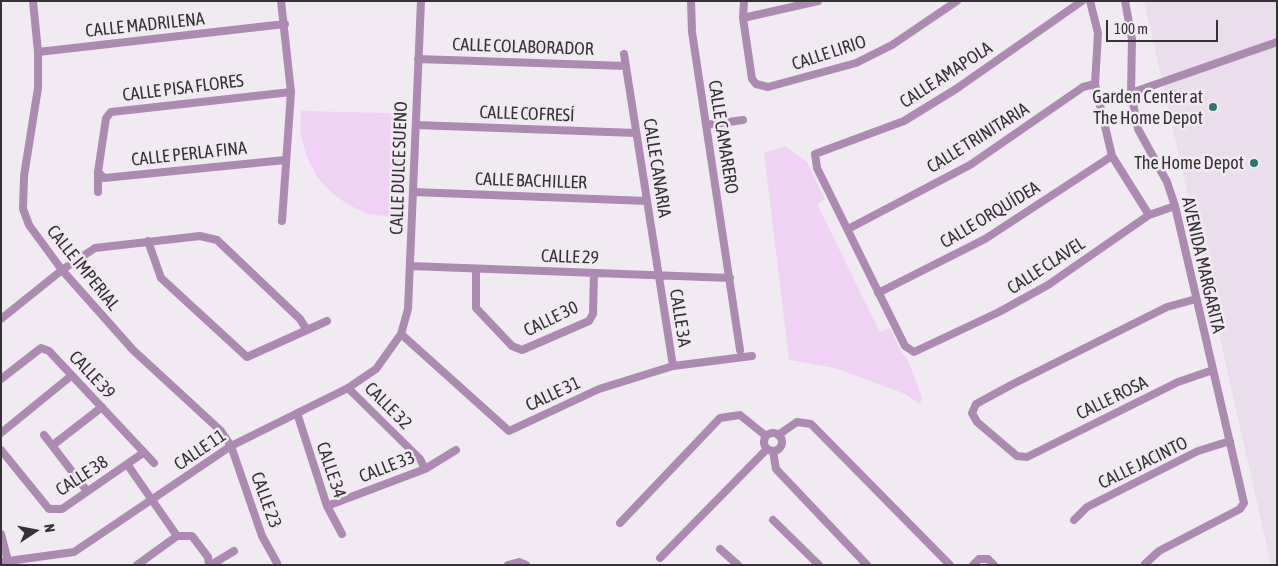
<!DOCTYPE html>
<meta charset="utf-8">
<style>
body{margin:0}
#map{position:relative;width:1278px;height:566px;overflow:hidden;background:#f2eaf3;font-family:"Asap Condensed",sans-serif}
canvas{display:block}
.frame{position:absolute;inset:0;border:2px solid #353235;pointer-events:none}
.north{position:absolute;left:10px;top:506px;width:50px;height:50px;-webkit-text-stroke:4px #f2eaf3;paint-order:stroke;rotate:79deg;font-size:14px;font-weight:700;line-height:20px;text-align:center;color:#353235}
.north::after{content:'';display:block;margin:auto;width:18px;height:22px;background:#353235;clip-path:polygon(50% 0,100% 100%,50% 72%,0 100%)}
.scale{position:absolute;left:1106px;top:20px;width:112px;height:22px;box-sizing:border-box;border:2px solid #353235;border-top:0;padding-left:6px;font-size:15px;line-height:18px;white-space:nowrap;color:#353235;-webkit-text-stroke:4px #f2eaf3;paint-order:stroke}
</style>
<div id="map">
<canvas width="1278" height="566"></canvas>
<div class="frame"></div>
<div class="north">N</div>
<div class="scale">100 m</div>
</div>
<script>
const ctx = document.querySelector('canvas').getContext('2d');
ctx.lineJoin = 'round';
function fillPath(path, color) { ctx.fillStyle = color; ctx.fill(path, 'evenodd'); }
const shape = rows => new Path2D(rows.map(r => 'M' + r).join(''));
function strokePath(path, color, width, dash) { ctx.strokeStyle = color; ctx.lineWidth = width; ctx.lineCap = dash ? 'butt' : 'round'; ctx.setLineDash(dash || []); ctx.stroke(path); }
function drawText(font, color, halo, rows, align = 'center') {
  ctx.font = font + ' "Asap Condensed",sans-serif'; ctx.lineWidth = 5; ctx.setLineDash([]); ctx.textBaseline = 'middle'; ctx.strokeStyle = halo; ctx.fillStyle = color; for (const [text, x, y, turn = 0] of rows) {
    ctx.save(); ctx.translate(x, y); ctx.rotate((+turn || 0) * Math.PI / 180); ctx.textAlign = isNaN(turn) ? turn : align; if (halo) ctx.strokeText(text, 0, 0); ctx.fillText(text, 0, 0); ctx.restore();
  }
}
fillPath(shape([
 [1144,1,1277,1,1277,565,1271,565]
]), '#eaddec');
fillPath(shape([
 [301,111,392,113,400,116,403,123,401,160,406,162,404,214,392,217,367,214,347,204,332,193,317,177,306,155,300,131],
 [785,146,807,162,825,199,817,204,880,332,890,328,902,353,907,358,922,397,920,404,905,394,835,368,789,360,764,153]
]), '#f0d2f4');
strokePath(shape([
 [33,1,38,52,38,88,24,176,23,209,29,225,62,270,133,350,221,431,231,446,262,536,277,563],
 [281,1,291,92,282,221],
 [691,1,692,32,740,350],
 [744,1,743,18,752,79,756,84,768,87,856,63,892,45,957,1],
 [1082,1,956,89,904,121,815,154,817,168,905,346,914,352,999,312,1048,285,1149,215,1175,206],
 [1090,1,1098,33,1095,84,1112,156,1149,215],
 [1125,1,1132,39,1131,93,1138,129,1167,182,1175,206,1244,503,1240,509,1159,551,1145,564],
 [743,18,818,1],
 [38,52,285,24],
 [624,54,673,366],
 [418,59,626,66],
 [1131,93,1277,42],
 [416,125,636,133],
 [706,125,743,120],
 [98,172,104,178,285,160],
 [98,192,98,172,106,118,111,112,291,92],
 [413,192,647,201],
 [848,229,970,165,1083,87,1095,84],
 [148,241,161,278,247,357,327,321],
 [410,266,730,278],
 [476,269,476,308,512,346,522,350,589,321,593,314,594,273],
 [878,293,985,239,1112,156],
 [1196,299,1167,307,1013,384,976,404,972,413,977,422,1017,456,1027,457,1178,382,1213,370],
 [1,319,62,270,95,248,200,236,217,240,300,319,307,330],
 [401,334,509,431,599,389,673,366,752,356],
 [1,379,41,348,49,351,154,463],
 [348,388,420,459,425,469],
 [297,413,327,506,342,534],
 [1,433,71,376],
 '764 442a9 9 0 1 1 18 0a9 9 0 1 1-18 0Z',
 [44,435,87,491],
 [778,435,797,422,811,424,950,565],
 [53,445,102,407],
 [1,450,49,509,62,509,143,453],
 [773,451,776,469,867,565],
 [127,464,177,536,192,536,208,557,209,565],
 [327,506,425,469,456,450],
 [773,520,819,565],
 [1074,520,1087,507,1198,451,1230,441],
 [620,523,720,418,740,415,766,436],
 [1,534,9,565],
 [720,549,738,565],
 [660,558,767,449],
 [1,562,74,552,231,446,348,388,376,369,401,334,408,309,421,1],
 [137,565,177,536],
 [211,565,234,551],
 [508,565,519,562,526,565],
 [973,565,979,559,988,559,994,565]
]), '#ac8ab1', 8);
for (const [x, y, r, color] of [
 [1213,107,5,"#2d756d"],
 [1254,163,5,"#2d756d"]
]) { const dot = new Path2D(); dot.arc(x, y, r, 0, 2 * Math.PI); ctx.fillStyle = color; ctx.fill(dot); strokePath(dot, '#f2eaf3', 2); }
drawText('18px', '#353235', '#f2eaf3', [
 ["CALLE MADRILENA",145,25,-6],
 ["CALLE COLABORADOR",523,47,2],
 ["CALLE LIRIO",829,53,-18],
 ["CALLE AMAPOLA",946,75,-33],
 ["CALLE PISA FLORES",183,88,-7],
 ["CALLE COFRESÍ",527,114,2],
 ["CALLE CAMARERO",723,137,81],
 ["CALLE TRINITARIA",978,138,-32],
 ["CALLE PERLA FINA",189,154,-6],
 ["CALLE DULCE SUENO",399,168,-88],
 ["CALLE CANARIA",657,168,81],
 ["CALLE BACHILLER",531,181,2],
 ["CALLE ORQUÍDEA",990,215,-31],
 ["CALLE 29",570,257,2],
 ["AVENIDA MARGARITA",1203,265,77],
 ["CALLE CLAVEL",1046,266,-33],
 ["CALLE IMPERIAL",83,268,51],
 ["CALLE 3A",680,318,81],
 ["CALLE 30",551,319,-26],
 ["CALLE 39",92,375,47],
 ["CALLE 31",553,394,-25],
 ["CALLE ROSA",1112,398,-26],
 ["CALLE 32",388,406,45],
 ["CALLE 11",200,450,-34],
 ["CALLE JACINTO",1143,463,-26],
 ["CALLE 33",387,467,-21],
 ["CALLE 34",331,470,71],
 ["CALLE 38",82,476,-33],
 ["CALLE 23",266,500,70]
]);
drawText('18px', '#353235', '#f2eaf3', [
 ["Garden Center at",1203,97],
 ["The Home Depot",1203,118],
 ["The Home Depot",1244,163]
], 'right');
</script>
